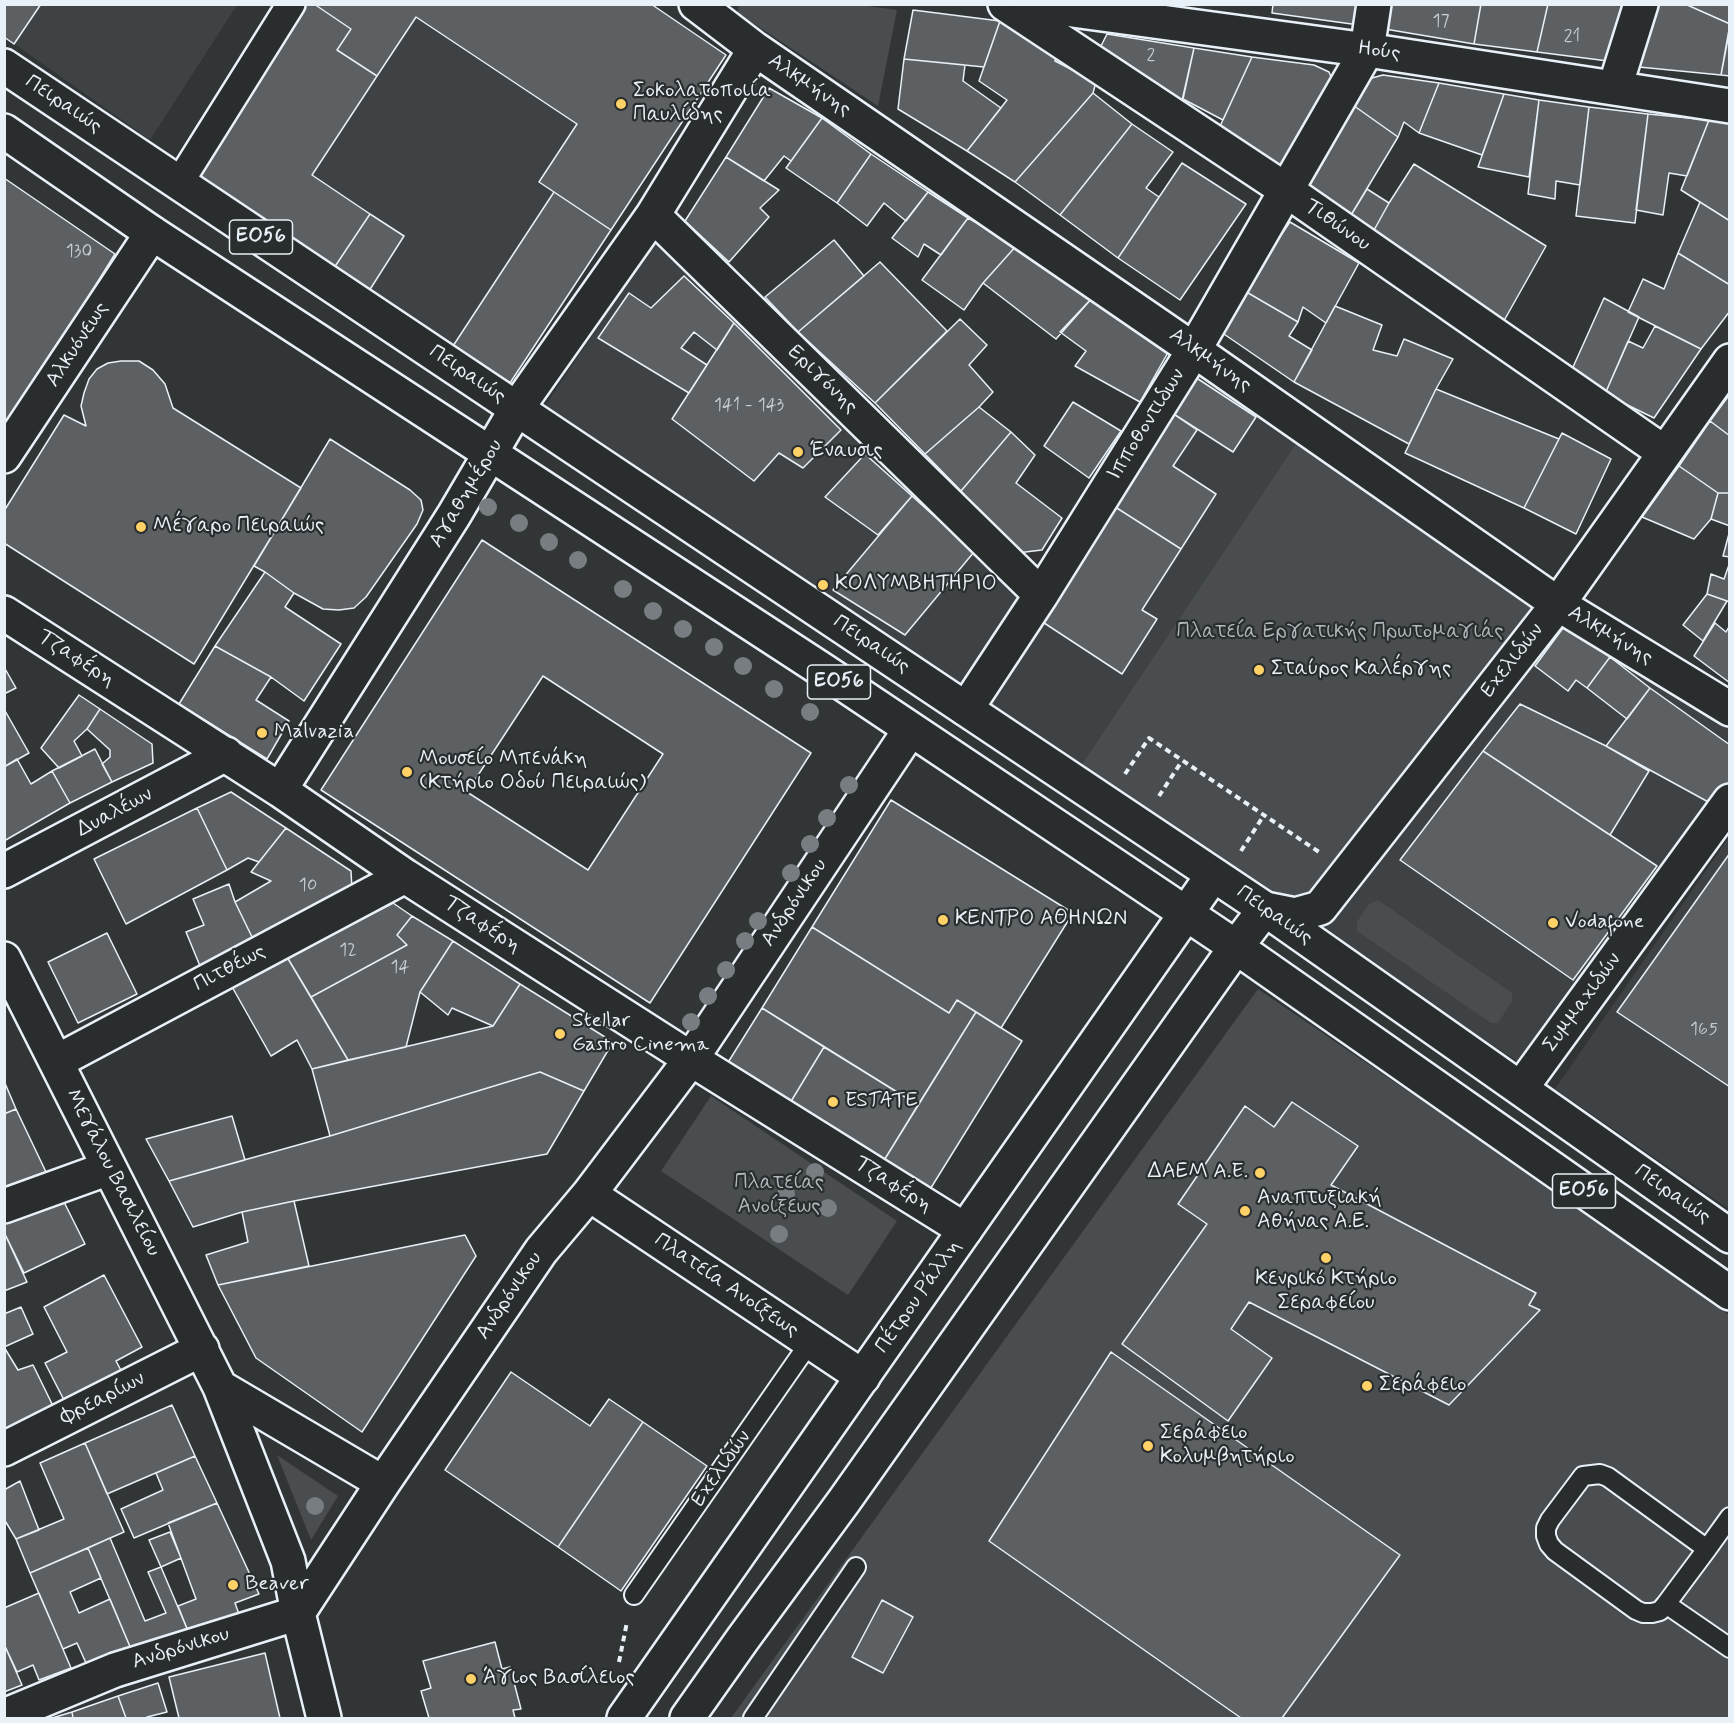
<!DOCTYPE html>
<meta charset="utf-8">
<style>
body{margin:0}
#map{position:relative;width:1734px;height:1723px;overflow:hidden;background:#323536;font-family:Mynerve,sans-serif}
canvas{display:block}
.frame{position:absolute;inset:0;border:6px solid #e8f1f8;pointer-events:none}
</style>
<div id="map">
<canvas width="1734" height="1723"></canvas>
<div class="frame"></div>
</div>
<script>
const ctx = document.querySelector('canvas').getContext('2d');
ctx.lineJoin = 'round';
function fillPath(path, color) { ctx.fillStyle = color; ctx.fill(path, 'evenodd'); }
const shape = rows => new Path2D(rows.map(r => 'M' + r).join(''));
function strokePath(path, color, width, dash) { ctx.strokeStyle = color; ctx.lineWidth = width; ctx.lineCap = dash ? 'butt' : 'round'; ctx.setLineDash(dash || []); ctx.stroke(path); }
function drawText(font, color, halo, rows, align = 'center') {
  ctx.font = font + ' Mynerve,sans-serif'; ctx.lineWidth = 4.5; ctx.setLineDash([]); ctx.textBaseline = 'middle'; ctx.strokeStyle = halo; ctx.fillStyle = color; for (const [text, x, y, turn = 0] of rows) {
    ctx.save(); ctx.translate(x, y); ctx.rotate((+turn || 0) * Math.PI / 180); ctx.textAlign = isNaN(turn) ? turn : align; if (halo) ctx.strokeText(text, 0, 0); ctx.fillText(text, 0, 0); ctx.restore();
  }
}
fillPath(shape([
 [5,5,237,5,150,140,5,37],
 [307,5,651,5,726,55,510,383,194,177],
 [661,232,1031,591,964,690,541,412],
 [1201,352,1307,427,1080,767,977,700],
 [1567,610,1729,724,1729,800,1536,1074,1318,928],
 [1729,837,1729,1209,1555,1089]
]), '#3f4244');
fillPath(shape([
 [739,4,853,4,897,10,878,106,738,13],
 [1307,427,1548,598,1298,912,1080,767],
 [1378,900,1512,993,1512,1001,1498,1023,1491,1023,1357,931,1357,922,1369,904],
 [1258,989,1648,1255,1729,1315,1729,1718,731,1718],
 [711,1096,897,1221,848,1295,661,1171],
 [277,1455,338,1496,311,1540]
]), '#494d4f');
const building = shape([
 [4,4,41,4,14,44,4,37,4,4],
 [307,4,314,4,351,29,337,50,377,76,312,175,370,214,334,268,194,177,307,4],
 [314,4,651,4,726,55,611,230,539,182,577,124,416,17,377,76,337,50,351,29,314,4],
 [1273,4,1362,4,1359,25,1272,13,1273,4],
 [1389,4,1481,4,1474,44,1385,29,1389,4],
 [1481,4,1548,4,1537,52,1474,44,1481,4],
 [1548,4,1626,4,1608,61,1537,52,1548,4],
 [1658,4,1685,4,1730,24,1721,75,1639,67,1658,4],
 [1685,4,1730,4,1730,24,1685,4],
 [913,10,1000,21,984,67,904,59,913,10],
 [1000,21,1057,48,1055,61,1096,82,1093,93,1015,182,967,151,1007,100,979,81,1000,21],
 [1730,28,1730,76,1721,75,1730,28],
 [1107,34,1194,48,1179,114,1098,52,1107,34],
 [1194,48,1252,57,1223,120,1183,99,1194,48],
 [1252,57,1314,65,1329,72,1334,84,1276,176,1215,137,1252,57],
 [904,59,965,65,963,81,1001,108,967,151,898,109,904,59],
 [1383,75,1439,83,1419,133,1404,122,1398,137,1350,103,1368,79,1383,75],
 [1439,83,1504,94,1482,155,1419,133,1439,83],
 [769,88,822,118,791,161,784,156,764,181,726,157,769,88],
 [1093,93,1132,124,1060,215,1015,182,1093,93],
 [1504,94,1539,100,1529,177,1478,167,1504,94],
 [1539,100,1589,107,1580,185,1556,181,1555,199,1528,194,1539,100],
 [1350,103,1398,137,1345,225,1299,192,1350,103],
 [1589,107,1648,114,1635,223,1576,216,1589,107],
 [1648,114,1709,120,1687,176,1669,173,1663,215,1636,210,1648,114],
 [822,118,871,154,837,203,786,168,822,118],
 [1709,120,1730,124,1730,221,1681,190,1709,120],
 [1132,124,1173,152,1146,188,1159,197,1118,258,1060,215,1132,124],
 [871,154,928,192,906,221,884,203,867,226,837,203,871,154],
 [726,157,779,190,760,208,769,217,729,262,685,221,726,157],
 [1182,163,1246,204,1180,300,1118,258,1182,163],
 [1414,164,1546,246,1501,326,1368,241,1389,203,1414,164],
 [4,178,115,254,4,433,4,178],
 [1367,189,1389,203,1368,241,1345,225,1367,189],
 [554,192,611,230,510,383,453,346,554,192],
 [928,192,968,218,941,255,924,244,918,257,892,238,928,192],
 [1700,202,1730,221,1730,285,1678,253,1700,202],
 [370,214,404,236,369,291,334,268,370,214],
 [968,218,1017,245,983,283,964,310,922,280,968,218],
 [1290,222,1359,263,1326,323,1303,307,1298,322,1243,290,1290,222],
 [834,240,864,276,798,332,765,297,834,240],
 [1017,245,1093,297,1056,339,983,283,1017,245],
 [1678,253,1730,285,1730,311,1701,349,1628,312,1643,279,1664,289,1678,253],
 [880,262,947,331,875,403,798,332,880,262],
 [684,276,734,323,717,350,694,332,681,348,707,365,689,393,598,338,629,293,651,308,684,276],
 [1243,290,1298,322,1289,336,1312,350,1294,382,1218,330,1243,290],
 [1093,297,1170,349,1140,402,1075,366,1086,351,1060,332,1093,297],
 [1604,298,1639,317,1605,394,1569,376,1604,298],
 [1335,306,1382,325,1373,350,1397,356,1404,339,1453,359,1436,389,1409,444,1294,382,1335,306],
 [960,319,987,345,969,365,993,392,979,407,925,454,875,403,960,319],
 [734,323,841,430,803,468,779,453,754,481,672,419,734,323],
 [1655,326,1701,349,1654,418,1605,394,1628,341,1643,348,1655,326],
 [121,361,139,361,153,370,165,384,173,408,301,488,194,664,4,543,4,511,64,415,86,426,81,406,84,393,89,379,97,369,108,363,121,361],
 [1192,375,1256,417,1233,452,1169,411,1192,375],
 [1436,389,1559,439,1524,508,1405,453,1436,389],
 [1730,394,1730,436,1710,421,1730,394],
 [1073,402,1121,431,1089,478,1044,446,1073,402],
 [979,407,1011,432,961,491,925,454,979,407],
 [1169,411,1197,430,1173,466,1216,494,1181,549,1109,503,1169,411],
 [1710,421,1730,436,1730,493,1718,493,1679,466,1710,421],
 [1011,432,1035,455,1016,483,1062,518,1042,550,1017,553,961,491,1011,432],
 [1562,433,1611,459,1576,534,1524,508,1562,433],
 [330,439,410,490,421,500,423,510,417,524,366,597,354,608,339,610,323,609,294,593,265,572,254,566,330,439],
 [865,454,912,496,878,535,825,497,865,454],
 [1679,466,1718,493,1711,519,1694,539,1642,517,1679,466],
 [1718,493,1730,493,1730,526,1711,519,1718,493],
 [912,496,974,552,905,635,833,590,912,496],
 [1109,503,1181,549,1142,610,1157,619,1122,674,1035,617,1109,503],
 [1730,530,1730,557,1723,556,1730,530],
 [482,540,811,753,650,1003,321,790,482,540],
 [543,676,663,754,588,870,467,792,543,676],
 [1730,562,1730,602,1707,594,1711,574,1724,579,1730,562],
 [265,572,294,593,285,607,341,644,304,701,271,677,215,646,265,572],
 [1707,594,1727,601,1703,641,1683,625,1707,594],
 [1715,623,1726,632,1730,625,1730,683,1694,656,1715,623],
 [1566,624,1610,657,1587,688,1576,680,1568,691,1535,666,1566,624],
 [215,646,271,677,256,700,289,721,267,759,179,704,215,646],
 [1610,657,1650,688,1627,719,1587,688,1610,657],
 [4,667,16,688,4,694,4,667],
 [1650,688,1730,745,1730,782,1712,804,1606,746,1650,688],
 [79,695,100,709,87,729,74,741,82,756,59,768,41,748,79,695],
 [1520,704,1606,746,1649,771,1610,835,1483,751,1520,704],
 [4,709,29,753,4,767,4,709],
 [100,709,152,744,153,763,112,782,102,764,110,757,110,750,87,729,100,709],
 [95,749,112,782,70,803,52,771,95,749],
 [1483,751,1657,866,1573,980,1400,860,1483,751],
 [17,759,31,784,52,771,70,803,4,841,4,767,17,759],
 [231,792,286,828,259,862,248,858,227,870,197,808,231,792],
 [891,800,1073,913,1001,1028,957,1000,949,1013,812,927,891,800],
 [197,808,227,870,126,924,94,859,197,808],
 [286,828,351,871,352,890,253,939,235,902,271,881,251,872,286,828],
 [1730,853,1730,1087,1617,1012,1730,853],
 [229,884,235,902,253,939,200,966,186,932,204,925,193,899,229,884],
 [393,903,412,916,397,935,407,945,311,997,287,957,393,903],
 [412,916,453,941,420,992,406,1047,348,1060,311,997,407,945,397,935,412,916],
 [812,927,949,1013,957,1000,976,1012,918,1105,762,1008,812,927],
 [107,933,137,994,78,1023,48,962,107,933],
 [453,941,520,984,493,1026,452,1008,448,1015,420,992,453,941],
 [287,957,348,1060,312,1069,297,1040,271,1056,231,985,287,957],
 [520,984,613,1042,584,1091,540,1072,330,1136,312,1069,493,1026,520,984],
 [762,1008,824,1047,790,1103,727,1064,762,1008],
 [976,1012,1022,1041,929,1191,883,1162,976,1012],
 [824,1047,918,1105,883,1162,790,1103,824,1047],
 [540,1072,584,1091,547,1154,294,1201,242,1212,193,1227,169,1181,330,1136,540,1072],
 [4,1081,16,1109,4,1114,4,1081],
 [1292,1102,1358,1146,1331,1185,1536,1293,1529,1305,1540,1310,1449,1405,1249,1302,1231,1329,1272,1358,1228,1421,1122,1344,1207,1224,1178,1204,1245,1106,1274,1127,1292,1102],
 [16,1109,46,1172,4,1187,4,1114,16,1109],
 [232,1116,245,1160,169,1181,146,1139,232,1116],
 [61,1196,85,1244,24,1273,4,1232,4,1223,61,1196],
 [294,1201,309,1266,218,1285,206,1255,248,1242,242,1212,294,1201],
 [4,1232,27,1282,4,1291,4,1232],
 [465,1235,476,1256,362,1432,256,1358,218,1285,465,1235],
 [104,1275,142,1347,116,1361,123,1374,66,1404,45,1363,67,1352,44,1307,104,1275],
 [21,1307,33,1334,4,1347,4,1314,21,1307],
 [4,1347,18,1370,33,1365,56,1412,4,1435,4,1347],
 [1111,1352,1400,1555,1282,1718,1241,1718,989,1541,1111,1352],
 [511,1372,590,1426,609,1399,643,1422,558,1547,445,1470,511,1372],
 [172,1405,195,1456,107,1494,85,1443,172,1405],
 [643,1422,707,1466,621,1591,558,1547,643,1422],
 [85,1443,124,1532,30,1573,16,1539,64,1519,40,1463,85,1443],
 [195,1456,217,1503,134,1538,121,1509,163,1490,156,1473,195,1456],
 [20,1481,39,1530,16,1539,4,1519,4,1490,20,1481],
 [217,1503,259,1594,235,1603,240,1617,188,1631,178,1606,196,1599,168,1523,217,1503],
 [170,1532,181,1558,161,1567,149,1540,170,1532],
 [110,1538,145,1621,166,1613,148,1572,161,1567,188,1631,131,1649,88,1548,110,1538],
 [88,1548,101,1578,70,1592,79,1613,110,1599,131,1649,86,1663,77,1643,63,1649,30,1573,88,1548],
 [39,1593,71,1668,39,1680,33,1665,17,1672,4,1644,4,1608,39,1593],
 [882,1600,913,1617,883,1673,852,1657,882,1600],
 [495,1642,502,1669,510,1667,521,1709,513,1710,515,1718,429,1718,421,1691,431,1688,423,1661,495,1642],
 [4,1644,22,1685,4,1692,4,1644],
 [265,1653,280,1718,179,1718,169,1677,265,1653],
 [158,1683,167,1712,147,1717,147,1718,126,1718,118,1696,158,1683],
 [118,1696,126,1718,73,1718,72,1712,118,1696],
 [72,1712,73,1718,52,1718,72,1712]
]);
fillPath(building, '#5c6063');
strokePath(building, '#e8f1f8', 1.5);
const service = shape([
 [1707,1549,1608,1477,1600,1474,1583,1476,1550,1520,1546,1528,1546,1536,1549,1544,1555,1551,1636,1610,1643,1613,1652,1613,1660,1611,1666,1604,1707,1549,1730,1517],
 [634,1595,810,1342],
 [1666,1604,1730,1648],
 [753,1718,856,1567]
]);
const pedestrian = shape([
 [179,183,291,4]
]);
const minor = shape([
 [696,4,755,49,1194,350,1558,604,1730,709],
 [1005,4,1286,190,1665,453],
 [1615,87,1641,4],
 [653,215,1041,595],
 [4,456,152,233],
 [4,613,280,790,405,876,691,1059,965,1230],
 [966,709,1041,595,1194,350,1367,50,1374,4],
 [280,790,454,515,517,408,653,215,755,49],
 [4,871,226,754],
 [1265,909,1295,915,1320,908,1558,604,1730,361],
 [4,959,220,1387,288,1561,298,1613,324,1718],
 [56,1062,405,876],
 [1521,1088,1730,801],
 [589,1194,863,1377],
 [4,1206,109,1168],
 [220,1387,383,1483],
 [4,1449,202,1349],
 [4,1716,115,1670,298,1613,383,1483,541,1251,589,1194,691,1059,910,730]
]);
const tertiary = shape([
 [1028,4,1367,50,1730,106]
]);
const primary = shape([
 [4,66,1265,909,1730,1236],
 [4,131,152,233,824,671,1105,859,1236,947,1730,1293],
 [624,1718,1213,875],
 [687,1718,742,1640,844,1501,1236,947,1265,909]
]);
strokePath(service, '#e8f1f8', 22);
strokePath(pedestrian, '#e8f1f8', 32);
strokePath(minor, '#e8f1f8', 38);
strokePath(tertiary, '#e8f1f8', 38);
strokePath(primary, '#e8f1f8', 38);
strokePath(shape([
 [1125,774,1149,738,1319,852],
 [1159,796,1182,761],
 [1241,851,1264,815],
 [619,1662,627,1622]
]), '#e8f1f8', 4, [6, 4.5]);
strokePath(service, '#2a2d2e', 18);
strokePath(pedestrian, '#2a2d2e', 27);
strokePath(minor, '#2a2d2e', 33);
strokePath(tertiary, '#2a2d2e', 33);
strokePath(primary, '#2a2d2e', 33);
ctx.fillStyle = '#777d80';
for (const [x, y] of [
 [488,507],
 [519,523],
 [549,542],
 [578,560],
 [623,589],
 [653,611],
 [683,629],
 [714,647],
 [743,666],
 [774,689],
 [810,712],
 [849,785],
 [827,818],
 [810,844],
 [791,873],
 [758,921],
 [745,941],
 [726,970],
 [708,996],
 [691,1022],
 [815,1172],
 [786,1194],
 [828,1208],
 [779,1234],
 [315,1506]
]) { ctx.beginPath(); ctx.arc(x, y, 9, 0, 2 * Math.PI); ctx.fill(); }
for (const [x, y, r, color] of [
 [621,104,6,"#ffd166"],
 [798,452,6,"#ffd166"],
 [141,527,6,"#ffd166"],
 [823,585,6,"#ffd166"],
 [1259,670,6,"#ffd166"],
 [262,733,6,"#ffd166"],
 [407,772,6,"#ffd166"],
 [943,920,6,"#ffd166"],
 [1553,923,6,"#ffd166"],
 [560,1034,6,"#ffd166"],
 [833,1102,6,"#ffd166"],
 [1260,1173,6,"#ffd166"],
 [1245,1211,6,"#ffd166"],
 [1326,1258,6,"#ffd166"],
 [1367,1386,6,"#ffd166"],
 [1148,1446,6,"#ffd166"],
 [233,1585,6,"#ffd166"],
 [471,1679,6,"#ffd166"]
]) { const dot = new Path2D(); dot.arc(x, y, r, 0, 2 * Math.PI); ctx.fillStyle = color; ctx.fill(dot); strokePath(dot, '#2a2d2e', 2); }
drawText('18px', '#c5cdd3', null, [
 ["17",1441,22],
 ["21",1572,37],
 ["2",1151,56],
 ["130",79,252],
 ["141 - 143",749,406],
 ["10",308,886],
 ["12",348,951],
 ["14",400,968],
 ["165",1704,1030]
]);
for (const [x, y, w] of [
 [261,237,63],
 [839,682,63],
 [1584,1191,63]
]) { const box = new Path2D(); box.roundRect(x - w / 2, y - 17, w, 34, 4.5); ctx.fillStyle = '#2a2d2e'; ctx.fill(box); strokePath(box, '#e8f1f8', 1.5); }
drawText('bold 20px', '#e8f1f8', null, [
 ["ΕΟ56",261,237],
 ["ΕΟ56",839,682],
 ["ΕΟ56",1584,1191]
]);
drawText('21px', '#e8f1f8', '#2a2d2e', [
 ["Ηούς",1379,52,8],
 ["Αλκμήνης",809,86,34],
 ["Πειραιώς",63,105,34],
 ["Τιθώνου",1337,226,35],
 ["Αλκυόνεως",78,345,-57],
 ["Αλκμήνης",1210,361,35],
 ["Πειραιώς",467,375,34],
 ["Εριγόνης",822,380,44],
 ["Ιπποθοντιδων",1147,425,-58],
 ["Αγαθημέρου",467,494,-59],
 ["Αλκμήνης",1610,636,31],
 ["Πειραιώς",871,645,34],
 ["Τζαφέρη",76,659,33],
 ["Εχελιδών",1513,661,-52],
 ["Δυαλέων",115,813,-28],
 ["Ανδρόνικου",795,903,-56],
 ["Πειραιώς",1274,916,35],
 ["Τζαφέρη",482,925,33],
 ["Πιτθέως",230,969,-28],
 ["Συμμαχιδών",1583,1003,-54],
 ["Μεγάλου Βασιλείου",112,1173,63],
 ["Τζαφέρη",893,1185,32],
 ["Πειραιώς",1672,1195,35],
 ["Πλατεία Ανοίξεως",726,1286,34],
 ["Ανδρόνικου",510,1296,-56],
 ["Πέτρου Ράλλη",919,1297,-55],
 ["Φρεαρίων",103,1399,-27],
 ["Εχελιδών",722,1469,-55],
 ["Ανδρόνικου",181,1649,-17]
]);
drawText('21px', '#e8f1f8', '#2a2d2e', [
 ["Σοκολατοποιία",633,92],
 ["Παυλίδης",633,116],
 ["Έναυσις",810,452],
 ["Μέγαρο Πειραιώς",153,527],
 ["ΚΟΛΥΜΒΗΤΗΡΙΟ",835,585],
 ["Σταύρος Καλέργης",1271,670],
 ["Malvazia",274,733],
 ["Μουσείο Μπενάκη",419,760],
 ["(Κτήριο Οδού Πειραιώς)",419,784],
 ["ΚΕΝΤΡΟ ΑΘΗΝΩΝ",955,920],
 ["Vodafone",1565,923],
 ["Stellar",572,1022],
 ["Gastro Cinema",572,1046],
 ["ESTATE",845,1102],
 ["ΔΑΕΜ A.E.",1248,1173,"right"],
 ["Αναπτυξιακή",1257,1199],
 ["Αθήνας Α.Ε.",1257,1223],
 ["Κενρικό Κτήριο",1326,1280,"center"],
 ["Σεραφείου",1326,1304,"center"],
 ["Σεράφειο",1379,1386],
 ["Σεράφειο",1160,1434],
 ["Κολυμβητήριο",1160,1458],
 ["Beaver",245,1585],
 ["Άγιος Βασίλειος",483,1679]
], 'left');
drawText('21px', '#b0b8bd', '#2a2d2e', [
 ["Πλατεία Εργατικής Πρωτομαγιάς",1340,633],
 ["Πλατείας",779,1184],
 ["Ανοίξεως",779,1208]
]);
</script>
